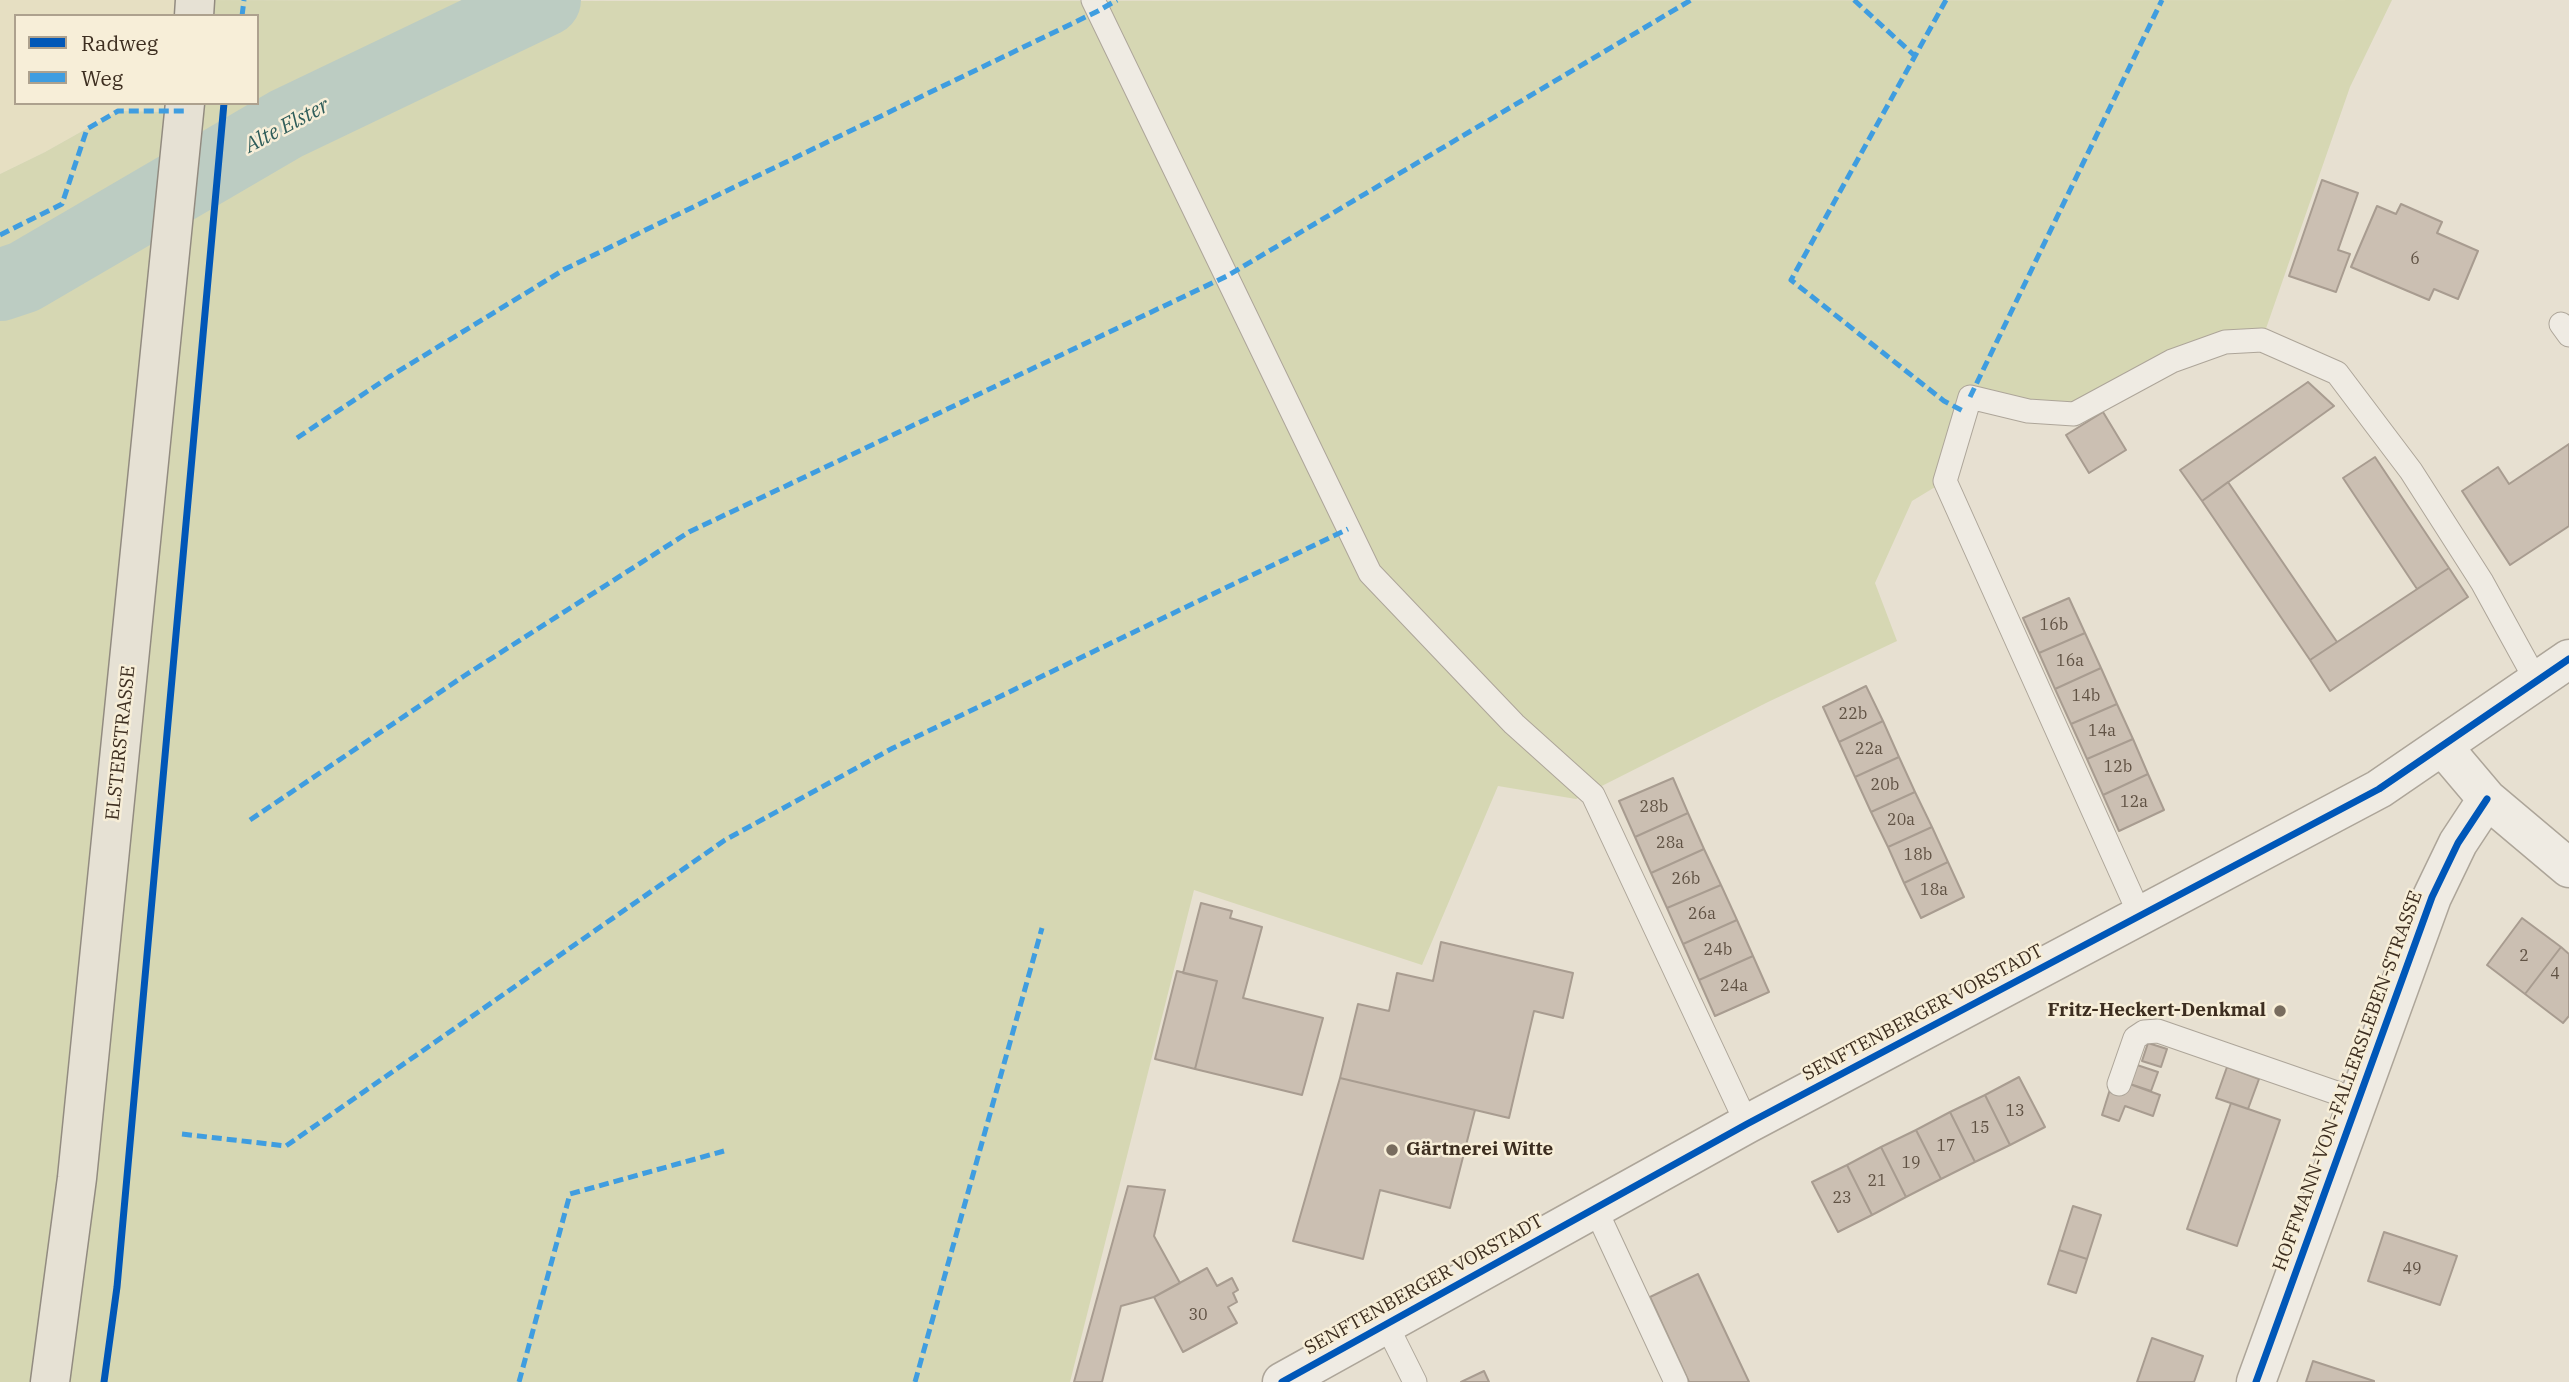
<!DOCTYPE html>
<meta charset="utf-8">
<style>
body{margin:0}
#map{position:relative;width:2569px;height:1382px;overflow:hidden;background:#e7e0d1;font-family:"IBM Plex Serif",serif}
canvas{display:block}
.legend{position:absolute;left:14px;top:14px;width:245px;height:91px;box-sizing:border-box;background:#f7eed8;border:2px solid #ada18e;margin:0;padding:9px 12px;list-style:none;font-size:21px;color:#3d2e20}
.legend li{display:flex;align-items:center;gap:14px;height:35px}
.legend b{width:35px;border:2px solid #ada18e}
</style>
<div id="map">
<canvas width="2569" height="1382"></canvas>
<ul class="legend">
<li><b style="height:9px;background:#0057b8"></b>Radweg</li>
<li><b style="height:9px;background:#3f9de0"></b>Weg</li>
</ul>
</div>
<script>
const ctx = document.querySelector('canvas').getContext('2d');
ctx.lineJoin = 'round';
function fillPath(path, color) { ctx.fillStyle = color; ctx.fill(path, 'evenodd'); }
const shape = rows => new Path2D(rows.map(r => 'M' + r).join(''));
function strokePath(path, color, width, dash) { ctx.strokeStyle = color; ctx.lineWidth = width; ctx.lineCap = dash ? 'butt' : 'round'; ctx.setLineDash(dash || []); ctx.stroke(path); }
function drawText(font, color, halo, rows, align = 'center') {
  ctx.font = font + ' "IBM Plex Serif",serif'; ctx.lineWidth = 5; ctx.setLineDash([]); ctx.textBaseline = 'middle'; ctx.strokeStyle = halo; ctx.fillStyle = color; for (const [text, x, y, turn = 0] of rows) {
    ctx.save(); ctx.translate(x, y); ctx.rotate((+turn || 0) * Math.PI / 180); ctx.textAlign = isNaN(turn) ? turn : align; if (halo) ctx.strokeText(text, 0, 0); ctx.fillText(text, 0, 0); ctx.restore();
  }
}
fillPath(shape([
 [0,0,195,0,193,16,16,16,16,103,184,103,183,111,118,111,45,152,0,174]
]), '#e6dfc2');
fillPath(shape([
 [195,0,671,1,2392,0,2350,87,2262,340,2225,342,2074,413,1970,397,1945,481,1912,501,1875,583,1897,641,1768,702,1576,799,1498,786,1422,965,1194,890,1070,1382,0,1382,0,174,45,152,118,111,183,112,185,103,257,103,257,16,194,16]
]), '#d6d7b3');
strokePath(shape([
 [0,285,24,277,286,124,545,0]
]), '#bcccc2', 72);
const building = shape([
 [2322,180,2358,193,2338,250,2350,254,2336,292,2289,276,2322,180],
 [2401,204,2442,222,2437,233,2478,251,2458,299,2434,289,2429,300,2351,267,2377,206,2396,214,2401,204],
 [2308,382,2334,406,2202,501,2180,470,2308,382],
 [2103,412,2126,450,2089,473,2066,435,2103,412],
 [2569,444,2569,526,2510,565,2462,491,2498,467,2509,484,2569,444],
 [2375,457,2449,568,2417,589,2343,478,2375,457],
 [2228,482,2337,642,2310,660,2202,501,2228,482],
 [2449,568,2468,597,2330,691,2310,660,2449,568],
 [2069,598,2085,633,2039,653,2023,618,2069,598],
 [2085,633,2101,668,2055,689,2039,653,2085,633],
 [2101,668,2117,704,2071,724,2055,689,2101,668],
 [1866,686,1883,721,1839,742,1823,707,1866,686],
 [2117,704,2133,739,2087,759,2071,724,2117,704],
 [1883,721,1899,757,1855,777,1839,742,1883,721],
 [2133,739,2148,774,2103,795,2087,759,2133,739],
 [1899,757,1915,792,1871,812,1855,777,1899,757],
 [2148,774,2164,810,2119,831,2103,795,2148,774],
 [1673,778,1688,813,1635,837,1619,801,1673,778],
 [1915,792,1932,827,1888,847,1871,812,1915,792],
 [1688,813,1704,849,1651,873,1635,837,1688,813],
 [1932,827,1948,862,1904,883,1888,847,1932,827],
 [1704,849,1721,885,1667,908,1651,873,1704,849],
 [1948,862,1964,897,1921,918,1904,883,1948,862],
 [1721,885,1737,920,1683,944,1667,908,1721,885],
 [1201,903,1232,911,1230,918,1262,927,1243,998,1323,1018,1302,1095,1195,1069,1217,981,1183,973,1201,903],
 [2522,918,2561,947,2525,994,2487,965,2522,918],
 [1737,920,1753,956,1699,980,1683,944,1737,920],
 [1441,942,1573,973,1563,1018,1534,1011,1509,1118,1340,1078,1358,1004,1389,1011,1397,973,1433,981,1441,942],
 [2561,947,2569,954,2569,1016,2563,1023,2525,994,2561,947],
 [1753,956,1769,992,1715,1016,1699,980,1753,956],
 [1177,971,1217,981,1195,1069,1155,1059,1177,971],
 [2148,1043,2167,1049,2161,1067,2142,1061,2148,1043],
 [2134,1064,2158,1072,2151,1091,2127,1083,2134,1064],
 [2227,1067,2259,1079,2248,1109,2216,1098,2227,1067],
 [2019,1077,2045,1127,2010,1145,1985,1095,2019,1077],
 [1340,1078,1475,1110,1450,1208,1380,1190,1363,1259,1293,1241,1340,1078],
 [2127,1083,2160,1095,2153,1116,2125,1106,2119,1121,2102,1115,2111,1086,2127,1083],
 [1985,1095,2010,1145,1975,1162,1950,1112,1985,1095],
 [2231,1103,2280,1120,2237,1246,2187,1229,2231,1103],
 [1950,1112,1975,1162,1941,1179,1916,1130,1950,1112],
 [1916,1130,1941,1179,1906,1197,1881,1147,1916,1130],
 [1881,1147,1906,1197,1872,1215,1847,1165,1881,1147],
 [1847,1165,1872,1215,1838,1232,1812,1182,1847,1165],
 [1128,1186,1165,1190,1154,1236,1180,1283,1154,1297,1121,1306,1102,1382,1074,1382,1128,1186],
 [2073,1206,2101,1215,2087,1259,2059,1250,2073,1206],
 [2384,1232,2457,1256,2440,1305,2368,1281,2384,1232],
 [2059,1250,2087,1259,2076,1293,2048,1284,2059,1250],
 [1207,1268,1217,1286,1232,1278,1238,1290,1233,1293,1237,1302,1228,1307,1237,1323,1183,1352,1154,1297,1207,1268],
 [1698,1274,1749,1382,1689,1382,1650,1297,1698,1274],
 [2152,1338,2203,1356,2194,1382,2137,1382,2152,1338],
 [2313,1361,2374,1381,2374,1382,2306,1382,2313,1361],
 [1484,1371,1489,1382,1461,1382,1484,1371]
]);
fillPath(building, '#cbbfb2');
strokePath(building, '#a89c90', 2);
const service = shape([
 [1093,0,1370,573,1514,724,1593,795,1747,1124],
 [2561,324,2569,335],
 [2140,915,1945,481,1970,397,2028,411,2074,414,2172,361,2225,342,2262,340,2337,373,2411,471,2482,582,2537,682],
 [2119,1084,2135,1038,2144,1032,2158,1031,2357,1100],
 [1595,1208,1676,1382],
 [1386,1324,1415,1382]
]);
const minor = shape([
 [2443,747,2487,799,2569,868],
 [1282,1382,1747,1124,2379,789,2569,659],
 [2256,1382,2432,897,2458,843,2487,799]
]);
const primary = shape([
 [194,16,195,0],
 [50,1382,77,1178,185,103]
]);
strokePath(service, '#ada599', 25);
strokePath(minor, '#ada599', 41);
strokePath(primary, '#928b80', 41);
strokePath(service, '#efebe3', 23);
strokePath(minor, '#efebe3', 38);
strokePath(primary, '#e6e1d4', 38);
strokePath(shape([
 [1854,0,1916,57],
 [1946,0,1791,280,1944,401,1965,412],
 [242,16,244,0],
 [0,235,62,204,87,129,118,111,184,111],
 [1970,397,2162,0],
 [297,438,389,377,565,269,1098,11,1117,0],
 [250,820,464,676,689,532,1227,276,1691,0],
 [182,1134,286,1146,725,840,893,748,1348,529],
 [519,1382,570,1194,724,1151],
 [915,1382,1042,928]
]), '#3f9de0', 5, [10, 5]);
strokePath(shape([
 [104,1382,117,1287,224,103],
 [1282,1382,1747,1124,2379,789,2569,659],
 [2256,1382,2432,897,2458,843,2487,799]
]), '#0057b8', 7);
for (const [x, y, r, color] of [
 [2280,1011,7,"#786c5e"],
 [1392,1150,7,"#786c5e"]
]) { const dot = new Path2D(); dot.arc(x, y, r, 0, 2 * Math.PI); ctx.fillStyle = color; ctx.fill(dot); strokePath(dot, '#f7eed8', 2.5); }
drawText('16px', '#605244', null, [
 ["6",2415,259],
 ["16b",2054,625],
 ["16a",2070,661],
 ["14b",2086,696],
 ["22b",1853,714],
 ["14a",2102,731],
 ["22a",1869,749],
 ["12b",2118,767],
 ["20b",1885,785],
 ["12a",2134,802],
 ["28b",1654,807],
 ["20a",1901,820],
 ["28a",1670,843],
 ["18b",1918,855],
 ["26b",1686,879],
 ["18a",1934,890],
 ["26a",1702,914],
 ["24b",1718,950],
 ["2",2524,956],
 ["4",2555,974],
 ["24a",1734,986],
 ["13",2015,1111],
 ["15",1980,1128],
 ["17",1946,1146],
 ["19",1911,1163],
 ["21",1877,1181],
 ["23",1842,1198],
 ["49",2412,1269],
 ["30",1198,1315]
]);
drawText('19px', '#3d2e20', '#f7eed8', [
 ["ELSTERSTRASSE",121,743,-84],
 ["SENFTENBERGER VORSTADT",1923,1013,-28],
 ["HOFFMANN-VON-FALLERSLEBEN-STRASSE",2348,1081,-70],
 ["SENFTENBERGER VORSTADT",1424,1285,-29]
]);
drawText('bold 19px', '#3d2e20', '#f7eed8', [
 ["Fritz-Heckert-Denkmal",2266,1011],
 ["Gärtnerei Witte",1406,1150,"left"]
], 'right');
drawText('italic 21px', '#2f5d5a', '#f7eed8', [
 ["Alte Elster",287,126,-28]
]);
</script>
